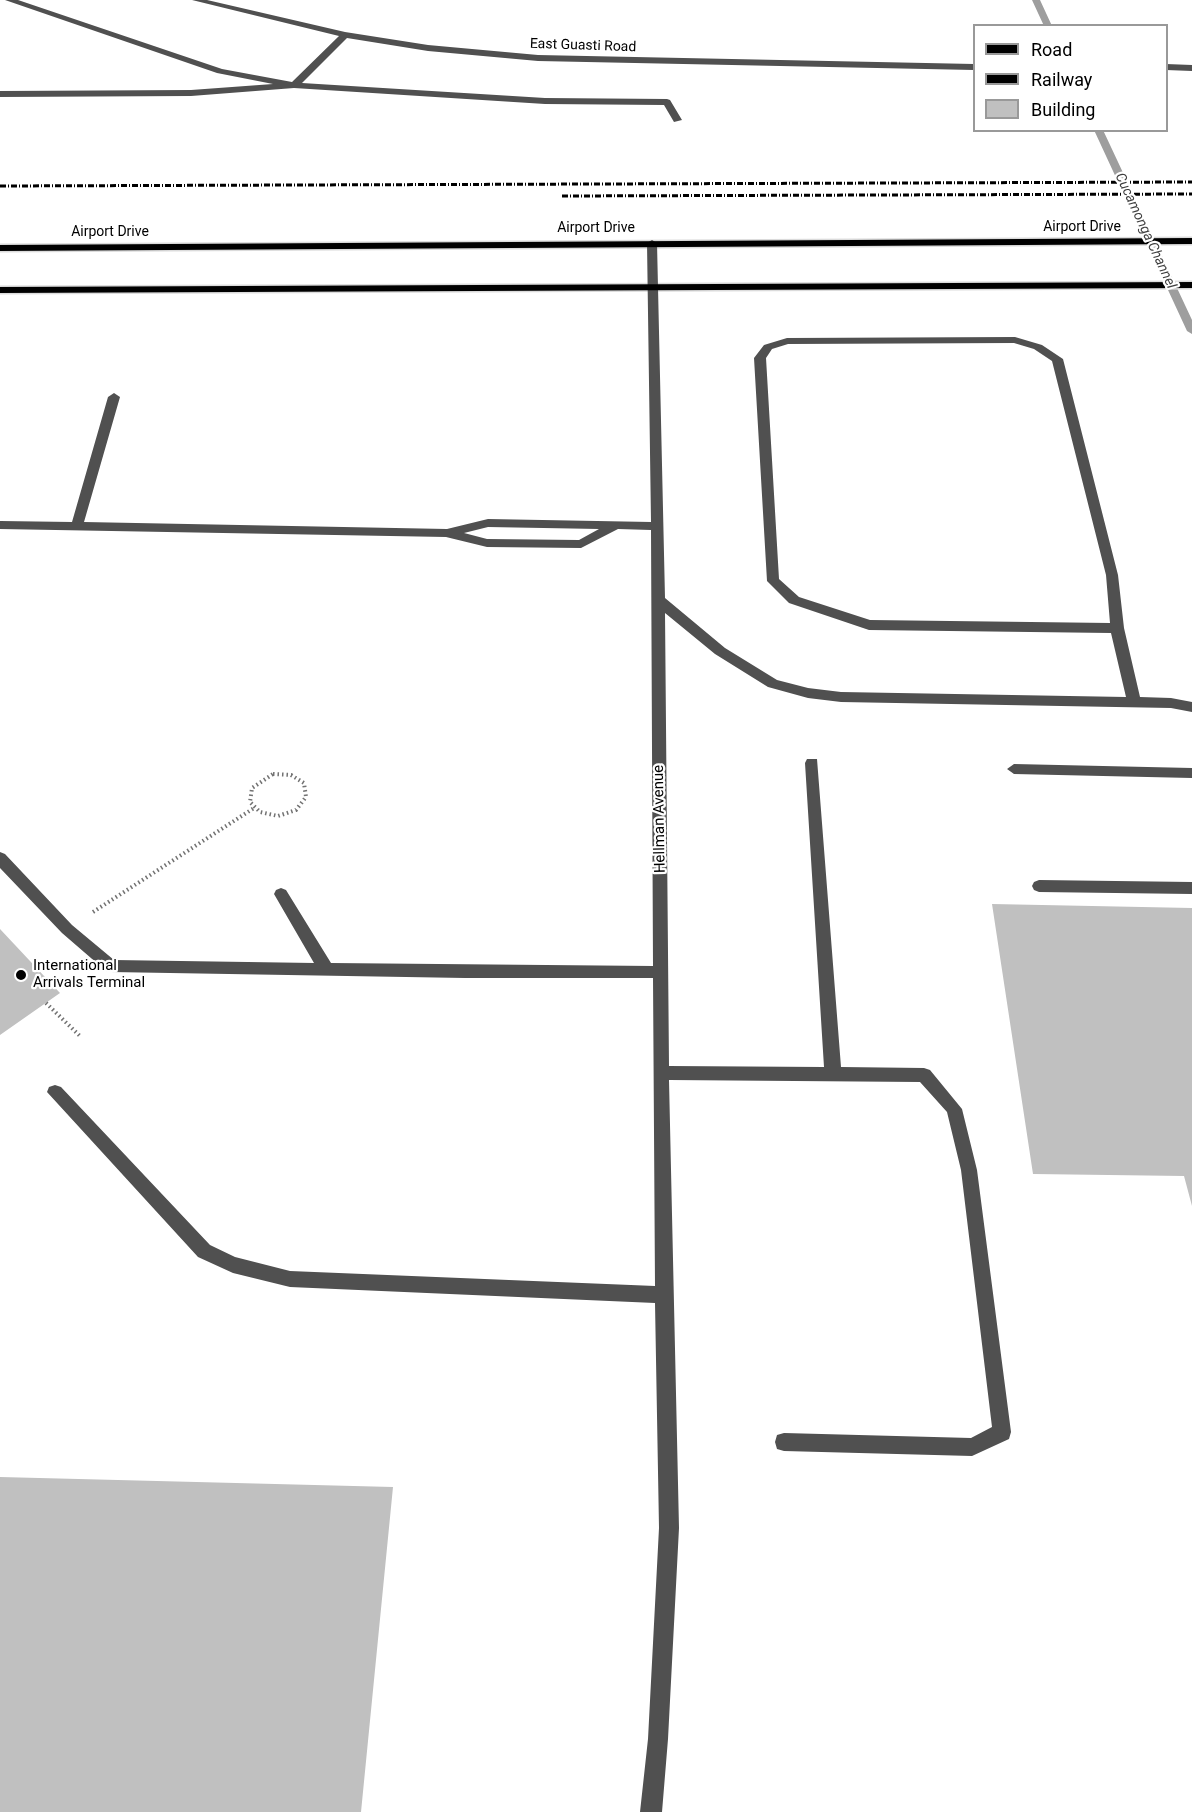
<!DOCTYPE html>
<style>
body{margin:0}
#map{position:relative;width:1192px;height:1812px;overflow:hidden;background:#fff;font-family:Roboto,sans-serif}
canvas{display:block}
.legend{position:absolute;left:973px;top:24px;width:195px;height:108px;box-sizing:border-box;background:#fff;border:2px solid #999;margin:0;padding:8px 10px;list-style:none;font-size:18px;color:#000}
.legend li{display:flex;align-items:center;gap:12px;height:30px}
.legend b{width:30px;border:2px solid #999}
</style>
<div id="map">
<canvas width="1192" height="1812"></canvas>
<ul class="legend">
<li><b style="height:8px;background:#000"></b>Road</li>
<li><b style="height:8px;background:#000"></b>Railway</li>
<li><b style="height:16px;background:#c0c0c0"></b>Building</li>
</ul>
</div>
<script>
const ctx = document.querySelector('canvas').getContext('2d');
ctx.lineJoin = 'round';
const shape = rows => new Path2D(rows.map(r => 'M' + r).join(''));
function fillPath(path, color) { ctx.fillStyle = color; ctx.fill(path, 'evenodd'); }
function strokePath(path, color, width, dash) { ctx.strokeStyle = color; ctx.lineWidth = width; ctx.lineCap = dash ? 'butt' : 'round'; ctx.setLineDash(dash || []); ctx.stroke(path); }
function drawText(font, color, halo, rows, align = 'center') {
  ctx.font = font + ' Roboto,sans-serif'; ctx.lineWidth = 4.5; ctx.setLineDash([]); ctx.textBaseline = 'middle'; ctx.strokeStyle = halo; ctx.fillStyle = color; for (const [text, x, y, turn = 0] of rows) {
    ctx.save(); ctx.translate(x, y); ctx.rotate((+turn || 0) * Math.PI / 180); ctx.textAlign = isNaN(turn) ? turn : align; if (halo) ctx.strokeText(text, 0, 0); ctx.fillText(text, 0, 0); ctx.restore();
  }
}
fillPath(shape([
 [1032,0,1040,0,1052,26,1044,26,1032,0],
 [1094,130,1103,130,1192,320,1192,334,1187,331,1094,130]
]), '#9e9e9e');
fillPath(shape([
 [992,904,1192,908,1192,1206,1184,1176,1033,1174],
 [0,929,60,993,0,1035],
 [0,1477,393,1487,361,1812,0,1812]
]), '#c0c0c0');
const major = shape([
 [1192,238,1192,244,0,251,0,245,1192,238],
 [1192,282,1192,288,0,293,0,287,1192,282]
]);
strokePath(major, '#dbdbdb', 3);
strokePath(shape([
 [273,774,291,775,304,783,306,797,296,810,278,816,260,812,250,802,252,788,273,774],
 [93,912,254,808],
 [46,1003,81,1037]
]), '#727272', 4, [1.5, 3]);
fillPath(shape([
 [5,0,18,0,222,69,292,82,339,36,192,0,207,0,345,32,428,45,538,55,974,64,974,70,538,61,428,51,347,38,302,83,545,98,667,99,670,100,682,120,674,122,664,105,545,104,294,88,191,96,0,97,0,91,191,90,273,84,217,73,5,0],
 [1166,64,1192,65,1192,71,1166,70,1166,64],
 [652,240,657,243,665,598,725,648,777,680,808,688,841,692,1126,697,1111,633,869,630,789,603,767,581,754,358,764,345,787,338,1015,337,1042,345,1063,359,1118,575,1124,628,1140,697,1171,698,1192,702,1192,712,1171,708,841,702,808,698,768,687,715,654,665,613,669,1066,824,1067,805,763,807,759,817,759,841,1067,924,1068,930,1070,962,1109,977,1170,1011,1432,1009,1439,972,1456,784,1451,777,1449,775,1442,777,1435,784,1433,971,1438,992,1427,961,1170,947,1112,920,1082,669,1080,679,1528,668,1739,662,1812,640,1812,648,1739,659,1528,655,1303,290,1287,233,1273,198,1257,47,1092,49,1087,55,1085,61,1087,210,1245,235,1257,290,1271,655,1286,653,978,465,978,111,972,106,971,62,933,0,868,0,852,5,854,72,925,114,960,314,963,274,894,276,890,281,888,286,890,331,963,653,966,651,530,618,529,581,548,487,547,446,537,0,529,0,521,72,522,108,397,114,393,120,397,84,522,447,529,488,519,651,522,647,243,652,240],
 [1014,343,1034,349,1052,361,1106,575,1110,623,870,620,799,597,779,579,766,358,772,349,788,344,1014,343],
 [488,527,599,529,579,540,487,539,464,533,488,527],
 [1014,764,1192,768,1192,778,1014,774,1007,769,1014,764],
 [1039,880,1192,882,1192,894,1039,892,1034,890,1032,886,1034,882,1039,880]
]), '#505050');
fillPath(major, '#000');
strokePath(shape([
 [0,186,1192,182],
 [562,196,1192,194]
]), '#000', 3, [6, 2, 1, 2]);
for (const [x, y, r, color] of [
 [21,975,6,"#000"]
]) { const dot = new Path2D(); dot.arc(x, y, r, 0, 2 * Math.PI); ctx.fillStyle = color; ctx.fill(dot); strokePath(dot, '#fff', 2); }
drawText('14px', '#000', '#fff', [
 ["East Guasti Road",583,46,2],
 ["Airport Drive",1082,227],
 ["Airport Drive",596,228],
 ["Airport Drive",110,232]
]);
drawText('italic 14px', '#3f3f3f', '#fff', [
 ["Cucamonga Channel",1145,231,65]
]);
drawText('15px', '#000', '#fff', [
 ["Hellman Avenue",660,819,-91]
]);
drawText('15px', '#000', '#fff', [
 ["International",33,966],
 ["Arrivals Terminal",33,983]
], 'left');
</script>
